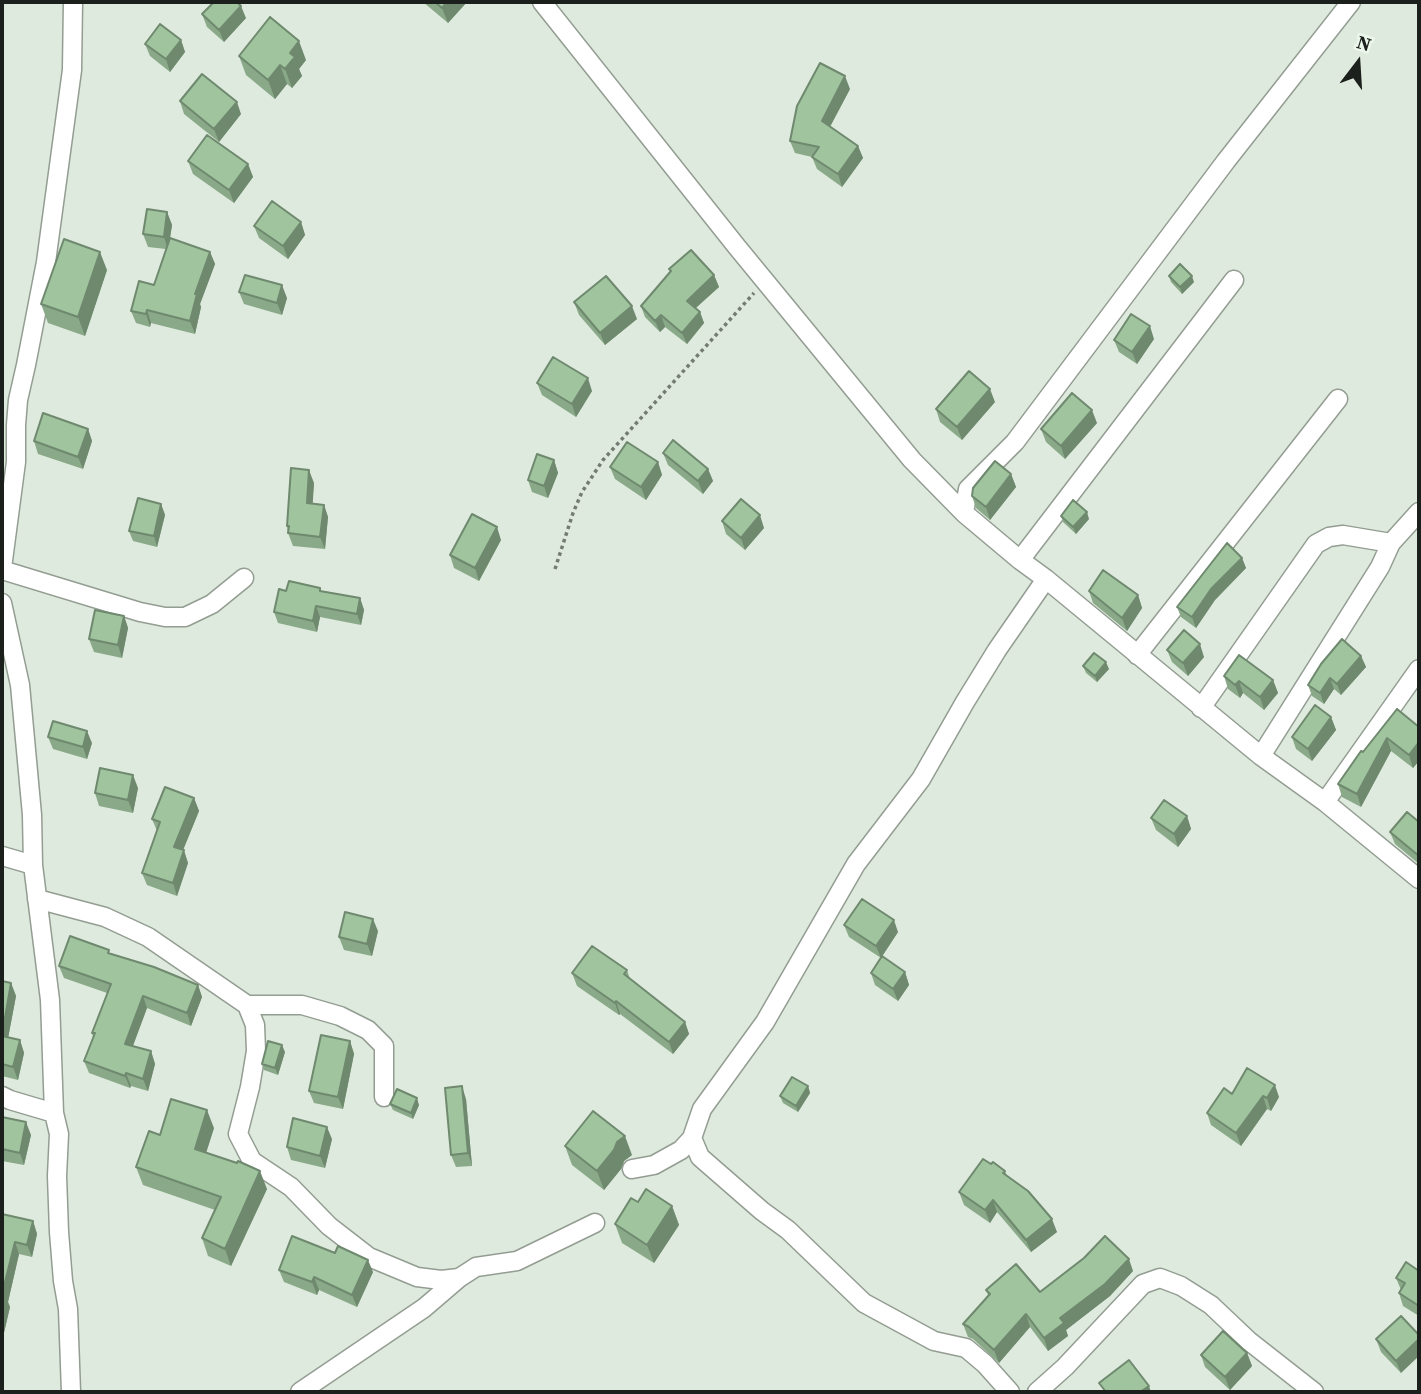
<!DOCTYPE html>
<style>
body{margin:0}
#map{position:relative;width:1421px;height:1394px;overflow:hidden;background:#dfeade;font-family:"Source Serif 4",serif}
canvas{display:block}
.frame{position:absolute;inset:0;border:4px solid #1c201c;pointer-events:none}
.north{position:absolute;left:1323px;top:28px;width:70px;height:70px;-webkit-text-stroke:5px #ecf7eb;paint-order:stroke;rotate:17deg;font-size:19px;font-weight:700;line-height:28px;text-align:center;color:#1c201c}
.north::after{content:'';display:block;margin:auto;width:24px;height:32px;background:#1c201c;clip-path:polygon(50% 0,100% 100%,50% 72%,0 100%)}
</style>
<div id="map">
<canvas width="1421" height="1394"></canvas>
<div class="frame"></div>
<div class="north">N</div>
</div>
<script>
const ctx = document.querySelector('canvas').getContext('2d');
ctx.lineJoin = 'round';
const shape = rows => new Path2D(rows.map(r => 'M' + r).join(''));
function strokePath(path, color, width, dash) { ctx.strokeStyle = color; ctx.lineWidth = width; ctx.lineCap = dash ? 'butt' : 'round'; ctx.setLineDash(dash || []); ctx.stroke(path); }
function fillPath(path, color) { ctx.fillStyle = color; ctx.fill(path, 'evenodd'); }
const street = shape([
 [542,2,737,247,912,460,964,513,1020,560,1046,579,1261,756,1325,802,1419,879],
 [964,513,968,489,1015,442,1226,161,1351,2],
 [1020,560,1234,280],
 [2,568,16,462,16,425,18,400,26,365,46,262,72,70,73,2],
 [2,570,140,612,165,617,185,617,212,604,244,578],
 [2,603,20,685,32,815,33,865,50,1000,54,1113,59,1134,57,1176,59,1232,63,1281,68,1309,71,1392],
 [1137,655,1338,399],
 [1201,708,1316,544,1329,537,1343,535,1391,543],
 [1261,756,1380,567,1391,543,1419,512],
 [1325,802,1419,669],
 [2,856,33,865],
 [37,899,105,917,148,937,247,1005,255,1025,256,1051,250,1087,238,1134,252,1161,291,1187,329,1226,369,1257,417,1277,441,1280,459,1278],
 [247,1005,302,1005,340,1016,368,1030,384,1046,384,1097],
 [2,1096,10,1100,54,1113],
 [692,1138,700,1157,762,1211,788,1230,864,1303,934,1341,966,1348,985,1364,1010,1392],
 [632,1169,654,1165,681,1150,692,1138,702,1109,765,1022,856,864,921,779,965,702,997,650,1046,579],
 [300,1392,424,1308,459,1278,476,1267,517,1261,595,1223],
 [1037,1392,1065,1367,1143,1284,1160,1278,1181,1286,1211,1305,1249,1341,1314,1392]
]);
strokePath(street, '#939d92', 21);
strokePath(shape([
 [555,569,573,513,582,492,603,460,754,293]
]), '#747b73', 3.5, [3.5, 3.5]);
strokePath(street, '#fff', 18);
fillPath(shape([
 [423,2,467,2,448,23],
 [202,14,246,18,224,42,207,27],
 [181,40,185,52,170,72,150,56,145,44],
 [239,56,306,60,299,69,302,76,292,88,287,84,275,99,246,75],
 [850,89,830,127,858,146,863,158,842,187,817,169,812,157,795,153,790,141],
 [180,101,241,114,219,142,184,114],
 [188,161,248,164,253,177,234,203,193,174],
 [167,212,172,225,170,239,210,252,215,264,200,304,201,307,195,334,151,323,150,327,136,323,131,311,154,285,166,249,148,247,143,234],
 [301,222,305,235,288,259,259,238,254,226],
 [669,269,714,275,719,287,696,308,700,312,704,323,687,344,665,327,660,332,645,317,641,306,671,272],
 [107,270,85,336,48,323,41,304],
 [1169,276,1194,282,1182,294,1171,282],
 [239,292,287,298,282,315,244,304],
 [574,302,637,319,605,345,579,315],
 [1154,339,1137,364,1119,352,1114,340],
 [537,383,592,391,576,417,542,395],
 [995,402,962,440,940,422,936,409],
 [1097,423,1065,459,1046,442,1041,429],
 [88,429,92,441,83,469,38,454,34,441],
 [663,453,708,469,713,481,703,494,668,465],
 [554,460,558,473,548,498,532,492,528,480],
 [658,462,662,475,646,500,615,479,610,467],
 [1011,474,1016,487,990,520,976,508,972,496],
 [314,483,312,503,324,505,328,517,325,549,293,546,288,533,287,526],
 [161,504,165,515,157,547,133,541,129,531],
 [1061,516,1089,519,1076,534,1063,522],
 [722,521,764,528,745,550,726,534],
 [501,540,479,581,454,568,450,555],
 [1242,558,1246,568,1215,600,1196,628,1181,617,1177,607],
 [320,588,321,591,360,598,364,610,361,625,320,617,317,632,278,623,274,612,286,591],
 [1089,591,1138,595,1142,608,1127,631,1093,603],
 [124,616,128,628,122,658,94,652,89,639],
 [1167,650,1204,657,1188,676,1172,662],
 [1361,656,1366,667,1341,695,1334,689,1324,704,1312,696,1308,685],
 [1083,666,1109,669,1097,682,1086,673],
 [1224,676,1273,680,1278,693,1264,710,1243,693,1240,698,1228,689],
 [1397,709,1419,727,1419,761,1413,768,1391,751,1361,807,1342,797,1338,784],
 [1331,717,1336,730,1312,761,1296,749,1292,737],
 [48,737,92,743,87,759,53,749],
 [138,788,133,813,99,806,95,793],
 [194,798,199,811,183,850,188,863,177,896,147,885,142,873,157,831,152,819],
 [1187,816,1191,829,1178,847,1156,830,1151,818],
 [1419,822,1419,864,1395,844,1390,832],
 [844,925,898,932,881,958,849,937],
 [378,931,372,956,344,950,339,937],
 [109,950,110,954,198,985,202,997,191,1026,147,1008,133,1046,151,1051,155,1064,148,1091,131,1086,130,1088,89,1073,84,1061,93,1037,92,1033,107,993,64,978,59,966],
 [627,970,630,979,685,1022,689,1034,673,1054,620,1014,619,1015,577,986,572,973],
 [905,972,909,985,898,1001,875,985,871,973],
 [2,981,11,983,16,996,8,1038,20,1040,24,1053,18,1080,2,1076],
 [350,1041,354,1054,343,1109,314,1103,309,1091],
 [285,1052,278,1075,264,1070,262,1064],
 [808,1086,810,1093,798,1112,783,1103,780,1096],
 [1232,1094,1279,1097,1271,1111,1267,1109,1241,1146,1211,1125,1207,1113],
 [466,1099,472,1166,456,1167,451,1155],
 [390,1104,419,1105,413,1119,393,1110],
 [2,1117,31,1135,24,1165,2,1161],
 [214,1128,206,1152,267,1189,231,1266,208,1256,202,1238,215,1210,143,1185,136,1167,160,1135],
 [332,1139,325,1168,291,1160,287,1147],
 [565,1146,632,1155,624,1161,621,1169,604,1190,572,1165],
 [991,1164,1005,1171,1007,1176,1057,1232,1031,1252,997,1212,990,1223,964,1205,959,1192],
 [638,1202,672,1206,679,1225,654,1263,622,1243,615,1224],
 [2,1214,33,1221,37,1234,32,1257,19,1254,8,1302,10,1307,3,1337,2,1336],
 [279,1270,373,1272,357,1307,319,1290,317,1295,284,1282],
 [1133,1271,1110,1296,1066,1330,1068,1336,1048,1351,1030,1327,999,1363,973,1339,968,1337,963,1324,988,1295,986,1290,1040,1292],
 [1419,1271,1419,1316,1403,1306,1399,1293,1401,1290,1396,1278],
 [1401,1316,1401,1373,1381,1352,1376,1339],
 [1247,1353,1252,1366,1230,1390,1205,1367,1201,1355]
]), '#89a988');
fillPath(shape([
 [447,2,467,2,448,23,442,8],
 [241,6,246,18,224,42,219,30],
 [181,40,185,52,170,72,166,59],
 [299,41,306,60,299,69,302,76,292,88,285,69,290,53],
 [280,65,287,84,275,99,268,80],
 [845,76,850,89,826,134,822,121],
 [237,102,241,114,219,142,214,129],
 [858,146,863,158,842,187,838,174],
 [248,164,253,177,234,203,229,190],
 [167,212,172,225,168,250,164,237],
 [301,222,305,235,288,259,283,246],
 [100,252,107,270,85,336,78,317],
 [210,252,215,264,200,304,201,307,195,334,190,321,195,294],
 [714,275,719,287,691,312,687,301],
 [1192,276,1194,282,1182,294,1180,287],
 [282,285,287,298,282,315,277,303],
 [632,306,637,319,605,345,600,333],
 [147,310,151,323,150,327,146,314],
 [700,312,704,323,687,344,682,333],
 [661,315,665,327,660,332,655,321],
 [1150,326,1154,339,1137,364,1132,352],
 [588,378,592,391,576,417,572,404],
 [990,389,995,402,962,440,957,427],
 [1092,410,1097,423,1065,459,1061,446],
 [88,429,92,441,83,469,78,457],
 [554,460,558,473,548,498,544,486],
 [658,462,662,475,646,500,641,487],
 [708,469,713,481,703,494,698,481],
 [309,470,314,483,312,515,307,503],
 [1011,474,1016,487,990,520,986,507],
 [161,504,165,515,157,547,154,536],
 [324,505,328,517,325,549,320,537],
 [1087,512,1089,519,1076,534,1073,527],
 [760,515,764,528,745,550,741,538],
 [497,527,501,540,479,581,475,568],
 [1242,558,1246,568,1215,600,1196,628,1192,617,1211,589],
 [1138,595,1142,608,1127,631,1122,618],
 [360,598,364,610,361,625,357,614],
 [316,606,320,617,317,632,313,621],
 [124,616,128,628,122,658,118,645],
 [1200,644,1204,657,1188,676,1183,663],
 [1361,656,1366,667,1341,695,1337,684],
 [1106,662,1109,669,1097,682,1095,676],
 [1330,678,1334,689,1324,704,1320,693],
 [1273,680,1278,693,1264,710,1260,697],
 [1239,681,1243,693,1240,698,1235,685],
 [1331,717,1336,730,1312,761,1308,749],
 [87,731,92,743,87,759,83,747],
 [1387,738,1391,751,1361,807,1357,794],
 [1419,742,1419,761,1413,768,1409,755],
 [133,775,138,788,133,813,128,800],
 [194,798,199,811,179,860,174,847],
 [1187,816,1191,829,1178,847,1174,834],
 [184,850,188,863,177,896,173,883],
 [373,919,378,931,372,956,367,944],
 [894,920,898,932,881,958,876,946],
 [905,972,909,985,898,1001,893,989],
 [11,983,16,996,6,1049,2,1035],
 [198,985,202,997,191,1026,187,1013],
 [143,996,147,1008,129,1056,125,1044],
 [616,1001,620,1014,619,1015,615,1003],
 [685,1022,689,1034,673,1054,669,1042],
 [20,1040,24,1053,18,1080,13,1067],
 [350,1041,354,1054,343,1109,338,1097],
 [282,1045,285,1052,278,1075,275,1068],
 [151,1051,155,1064,148,1091,143,1079],
 [126,1073,131,1086,130,1088,125,1076],
 [1275,1085,1279,1097,1271,1111,1267,1098],
 [462,1086,466,1099,472,1166,468,1153],
 [808,1086,810,1093,798,1112,796,1106],
 [1263,1096,1267,1109,1241,1146,1236,1133],
 [417,1098,419,1105,413,1119,411,1113],
 [207,1110,214,1128,202,1166,195,1149],
 [26,1122,31,1135,24,1165,20,1153],
 [327,1127,332,1139,325,1168,320,1156],
 [625,1136,632,1155,624,1161,621,1169,604,1190,597,1171,617,1142],
 [260,1171,267,1189,231,1266,225,1249],
 [993,1200,997,1212,990,1223,985,1210],
 [672,1206,679,1225,654,1263,647,1245],
 [1052,1219,1057,1232,1031,1252,1026,1240],
 [33,1221,37,1234,32,1257,27,1245],
 [15,1242,19,1254,8,1302,10,1307,3,1337,2,1333,2,1294],
 [1129,1259,1133,1271,1110,1296,1066,1330,1068,1336,1048,1351,1044,1338,1060,1318],
 [368,1260,373,1272,357,1307,352,1295],
 [314,1277,319,1290,317,1295,312,1282],
 [1026,1314,1030,1327,999,1363,994,1350],
 [1419,1339,1419,1356,1401,1373,1396,1361],
 [1247,1353,1252,1366,1230,1390,1225,1377],
 [1149,1386,1151,1392,1140,1392]
]), '#6f896f');
const building = shape([
 [214,2,237,2,241,6,219,30,202,14,214,2],
 [435,2,447,2,442,8,435,2],
 [270,17,299,41,290,53,295,57,285,69,280,65,268,80,239,56,270,17],
 [160,24,181,40,166,59,145,44,160,24],
 [820,63,845,76,822,121,858,146,838,174,812,157,819,147,790,141,797,106,820,63],
 [202,74,237,102,214,129,180,101,202,74],
 [207,135,248,164,229,190,188,161,207,135],
 [272,201,301,222,283,246,254,226,272,201],
 [147,209,167,212,164,237,143,234,147,209],
 [170,238,210,252,195,294,197,294,190,321,147,310,146,314,131,311,139,281,154,285,170,238],
 [64,239,100,252,78,317,41,304,64,239],
 [691,250,714,275,687,301,700,312,682,333,661,315,655,321,641,306,671,271,669,269,691,250],
 [1180,264,1192,276,1180,287,1169,276,1180,264],
 [245,275,282,285,277,303,239,292,245,275],
 [606,276,632,306,600,333,574,302,606,276],
 [1131,314,1150,326,1132,352,1114,340,1131,314],
 [553,357,588,378,572,404,537,383,553,357],
 [969,371,990,389,957,427,936,409,969,371],
 [1072,393,1092,410,1061,446,1041,429,1072,393],
 [43,413,88,429,78,457,34,441,43,413],
 [673,440,708,469,698,481,663,453,673,440],
 [627,442,658,462,641,487,610,467,627,442],
 [537,454,554,460,544,486,528,480,537,454],
 [995,461,1011,474,986,507,972,496,973,488,995,461],
 [291,468,309,470,307,503,324,505,320,537,288,533,289,526,287,526,291,468],
 [138,498,161,504,154,536,129,531,138,498],
 [741,499,760,515,741,538,722,521,741,499],
 [1073,500,1087,512,1073,527,1061,516,1073,500],
 [472,514,497,527,475,568,450,555,472,514],
 [1227,543,1242,558,1211,589,1192,617,1177,607,1227,543],
 [1103,570,1138,595,1122,618,1089,591,1103,570],
 [289,581,320,588,320,591,360,598,357,614,316,606,313,621,274,612,279,589,286,591,289,581],
 [95,610,124,616,118,645,89,639,95,610],
 [1184,630,1200,644,1183,663,1167,650,1184,630],
 [1342,639,1361,656,1337,684,1330,678,1320,693,1308,685,1321,664,1342,639],
 [1094,653,1106,662,1095,676,1083,666,1094,653],
 [1239,655,1273,680,1260,697,1239,681,1235,685,1224,676,1239,655],
 [1315,705,1331,717,1308,749,1292,737,1315,705],
 [1397,709,1419,727,1419,742,1409,755,1387,738,1357,794,1338,784,1361,751,1363,752,1397,709],
 [53,721,87,731,83,747,48,737,53,721],
 [100,768,133,775,128,800,95,793,100,768],
 [165,787,194,798,174,847,184,850,173,883,142,873,160,822,152,819,165,787],
 [1164,800,1187,816,1174,834,1151,818,1164,800],
 [1407,812,1419,822,1419,856,1390,832,1407,812],
 [862,899,894,920,876,946,844,925,862,899],
 [345,912,373,919,367,944,339,937,345,912],
 [70,936,109,950,108,953,154,967,198,985,187,1013,143,996,125,1044,151,1051,143,1079,126,1073,125,1076,84,1061,95,1033,92,1033,111,984,59,966,70,936],
 [592,946,627,970,624,974,685,1022,669,1042,616,1001,615,1003,572,973,592,946],
 [882,956,905,972,893,989,871,973,882,956],
 [2,981,11,983,2,1035,2,981],
 [321,1035,350,1041,338,1097,309,1091,321,1035],
 [2,1036,20,1040,13,1067,2,1064,2,1036],
 [268,1041,282,1045,275,1068,262,1064,268,1041],
 [1247,1068,1275,1085,1267,1098,1263,1096,1236,1133,1207,1113,1224,1088,1232,1094,1247,1068],
 [792,1077,808,1086,796,1106,780,1096,792,1077],
 [462,1086,468,1153,451,1155,445,1088,462,1086],
 [397,1089,417,1098,411,1113,390,1104,397,1089],
 [171,1099,207,1110,195,1149,237,1163,238,1161,260,1171,225,1249,202,1238,221,1197,136,1167,149,1131,160,1135,171,1099],
 [593,1111,625,1136,617,1142,614,1150,597,1171,565,1146,593,1111],
 [2,1117,26,1122,20,1153,2,1149,2,1117],
 [293,1118,327,1127,320,1156,287,1147,293,1118],
 [983,1159,991,1164,993,1162,1005,1171,1003,1173,1028,1191,1052,1219,1026,1240,993,1200,985,1210,959,1192,983,1159],
 [646,1189,672,1206,647,1245,615,1224,631,1198,638,1202,646,1189],
 [2,1214,33,1221,27,1245,15,1242,2,1294,5,1295,2,1310,2,1214],
 [292,1236,335,1253,338,1246,368,1260,352,1295,314,1277,312,1282,279,1270,292,1236],
 [1105,1236,1129,1259,1105,1284,1060,1318,1064,1323,1044,1338,1026,1314,994,1350,969,1327,963,1324,990,1294,986,1290,1016,1264,1040,1292,1084,1258,1105,1236],
 [1406,1262,1419,1271,1419,1306,1399,1293,1405,1283,1396,1278,1406,1262],
 [1401,1316,1419,1335,1419,1339,1396,1361,1376,1339,1401,1316],
 [1223,1331,1247,1353,1225,1377,1201,1355,1223,1331],
 [1129,1360,1149,1386,1140,1392,1106,1392,1099,1383,1129,1360]
]);
fillPath(building, '#9fc49e');
strokePath(building, '#6f896f', 2);
</script>
